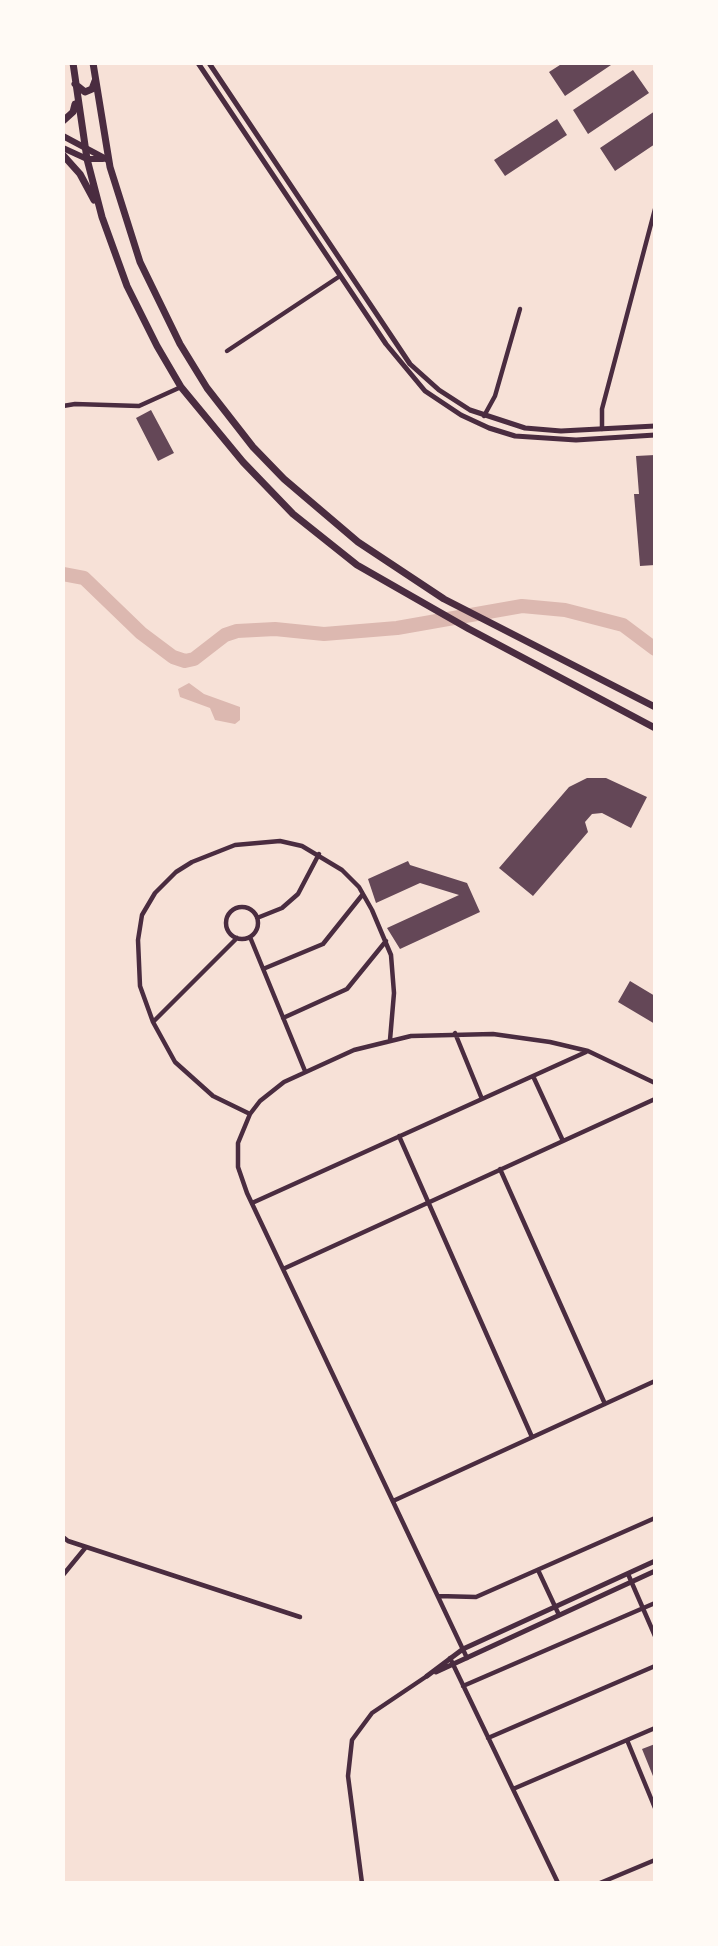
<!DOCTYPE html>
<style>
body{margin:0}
#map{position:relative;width:718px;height:1946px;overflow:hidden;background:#f7e1d7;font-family:"Roboto Serif",serif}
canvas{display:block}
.frame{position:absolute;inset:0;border:65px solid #fffaf5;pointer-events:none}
</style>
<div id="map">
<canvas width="718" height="1946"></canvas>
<div class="frame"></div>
</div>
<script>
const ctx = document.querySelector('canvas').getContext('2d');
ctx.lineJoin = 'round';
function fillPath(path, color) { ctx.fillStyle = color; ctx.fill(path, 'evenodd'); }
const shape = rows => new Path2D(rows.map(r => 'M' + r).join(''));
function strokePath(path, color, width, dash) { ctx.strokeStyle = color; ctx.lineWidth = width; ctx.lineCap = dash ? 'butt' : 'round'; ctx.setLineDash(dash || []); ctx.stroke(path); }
fillPath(shape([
 [189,683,204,694,240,707,240,720,235,724,215,720,210,708,180,697,178,689]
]), '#dcb8b0');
strokePath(shape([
 [63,574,84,578,141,633,173,657,185,661,194,659,225,635,237,631,275,629,324,634,397,628,522,606,565,610,623,625,655,649]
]), '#dcb8b0', 14);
fillPath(shape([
 [563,63,614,63,565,96,549,72],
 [633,70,649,93,588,134,573,110],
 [655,111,655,144,615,171,600,148],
 [557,119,567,135,505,176,494,160],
 [151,410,174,453,158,461,136,418],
 [655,455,655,565,640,566,634,494,639,494,636,456],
 [587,778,606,778,647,797,631,828,602,813,592,814,585,822,588,832,533,896,499,868,569,787],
 [408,861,410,865,467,883,480,912,400,949,387,928,459,895,420,883,376,903,368,879],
 [630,981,655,996,655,1024,618,1002],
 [655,1744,655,1781,642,1749]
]), '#644757');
strokePath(shape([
 [227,351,340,276],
 [63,406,75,404,139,406,181,387],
 [484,416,495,396,520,309],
 [602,429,602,409,655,209],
 '226 923a16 16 0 1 1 32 0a16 16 0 1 1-32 0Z',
 [257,918,282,908,298,894,319,854],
 [250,937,305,1071],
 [263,969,323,944,363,894],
 [283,1018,347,989,386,941],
 [153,1022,237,938],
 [455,1033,482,1099],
 [533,1076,563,1141],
 [250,1114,213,1096,175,1062,153,1022,140,986,138,940,142,915,155,893,176,872,192,862,235,845,280,841,302,846,342,870,359,887,372,910,391,955,394,993,390,1040],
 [399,1136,532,1437],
 [500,1169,605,1404],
 [252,1203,586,1052],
 [283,1269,655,1099],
 [393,1501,655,1381],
 [63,1537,68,1541,300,1617],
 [538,1570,559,1615],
 [628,1574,655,1636],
 [63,1575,86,1547],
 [438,1596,476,1597,655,1518],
 [450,1658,558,1883],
 [467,1658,247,1193,238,1167,238,1143,250,1114,260,1101,284,1082,354,1050,411,1036,493,1034,550,1042,588,1051,655,1083],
 [463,1686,655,1603],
 [488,1738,655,1666],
 [627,1740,655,1808],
 [513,1789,655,1728],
 [362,1883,348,1776,352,1740,372,1713,427,1676],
 [600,1883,655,1860]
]), '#4a2c40', 4.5);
strokePath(shape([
 [198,63,386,344,425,391,461,415,489,428,515,436,576,440,655,435],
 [209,63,410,364,439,390,470,410,525,428,561,431,655,426],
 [436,1672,655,1571],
 [427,1676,463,1649,655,1561]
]), '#4a2c40', 5);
strokePath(shape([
 [63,136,108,160],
 [63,148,87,159,103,159]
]), '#4a2c40', 6);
strokePath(shape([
 [73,63,87,159,102,217,127,286,157,346,181,387,243,462,293,514,357,565,469,629,655,728],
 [93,63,110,167,140,262,180,344,207,388,253,447,284,479,358,542,444,599,655,707],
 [75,84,85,92,92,89,95,81],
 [63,121,73,112,75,104],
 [63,155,80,174,94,200]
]), '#4a2c40', 7);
</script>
